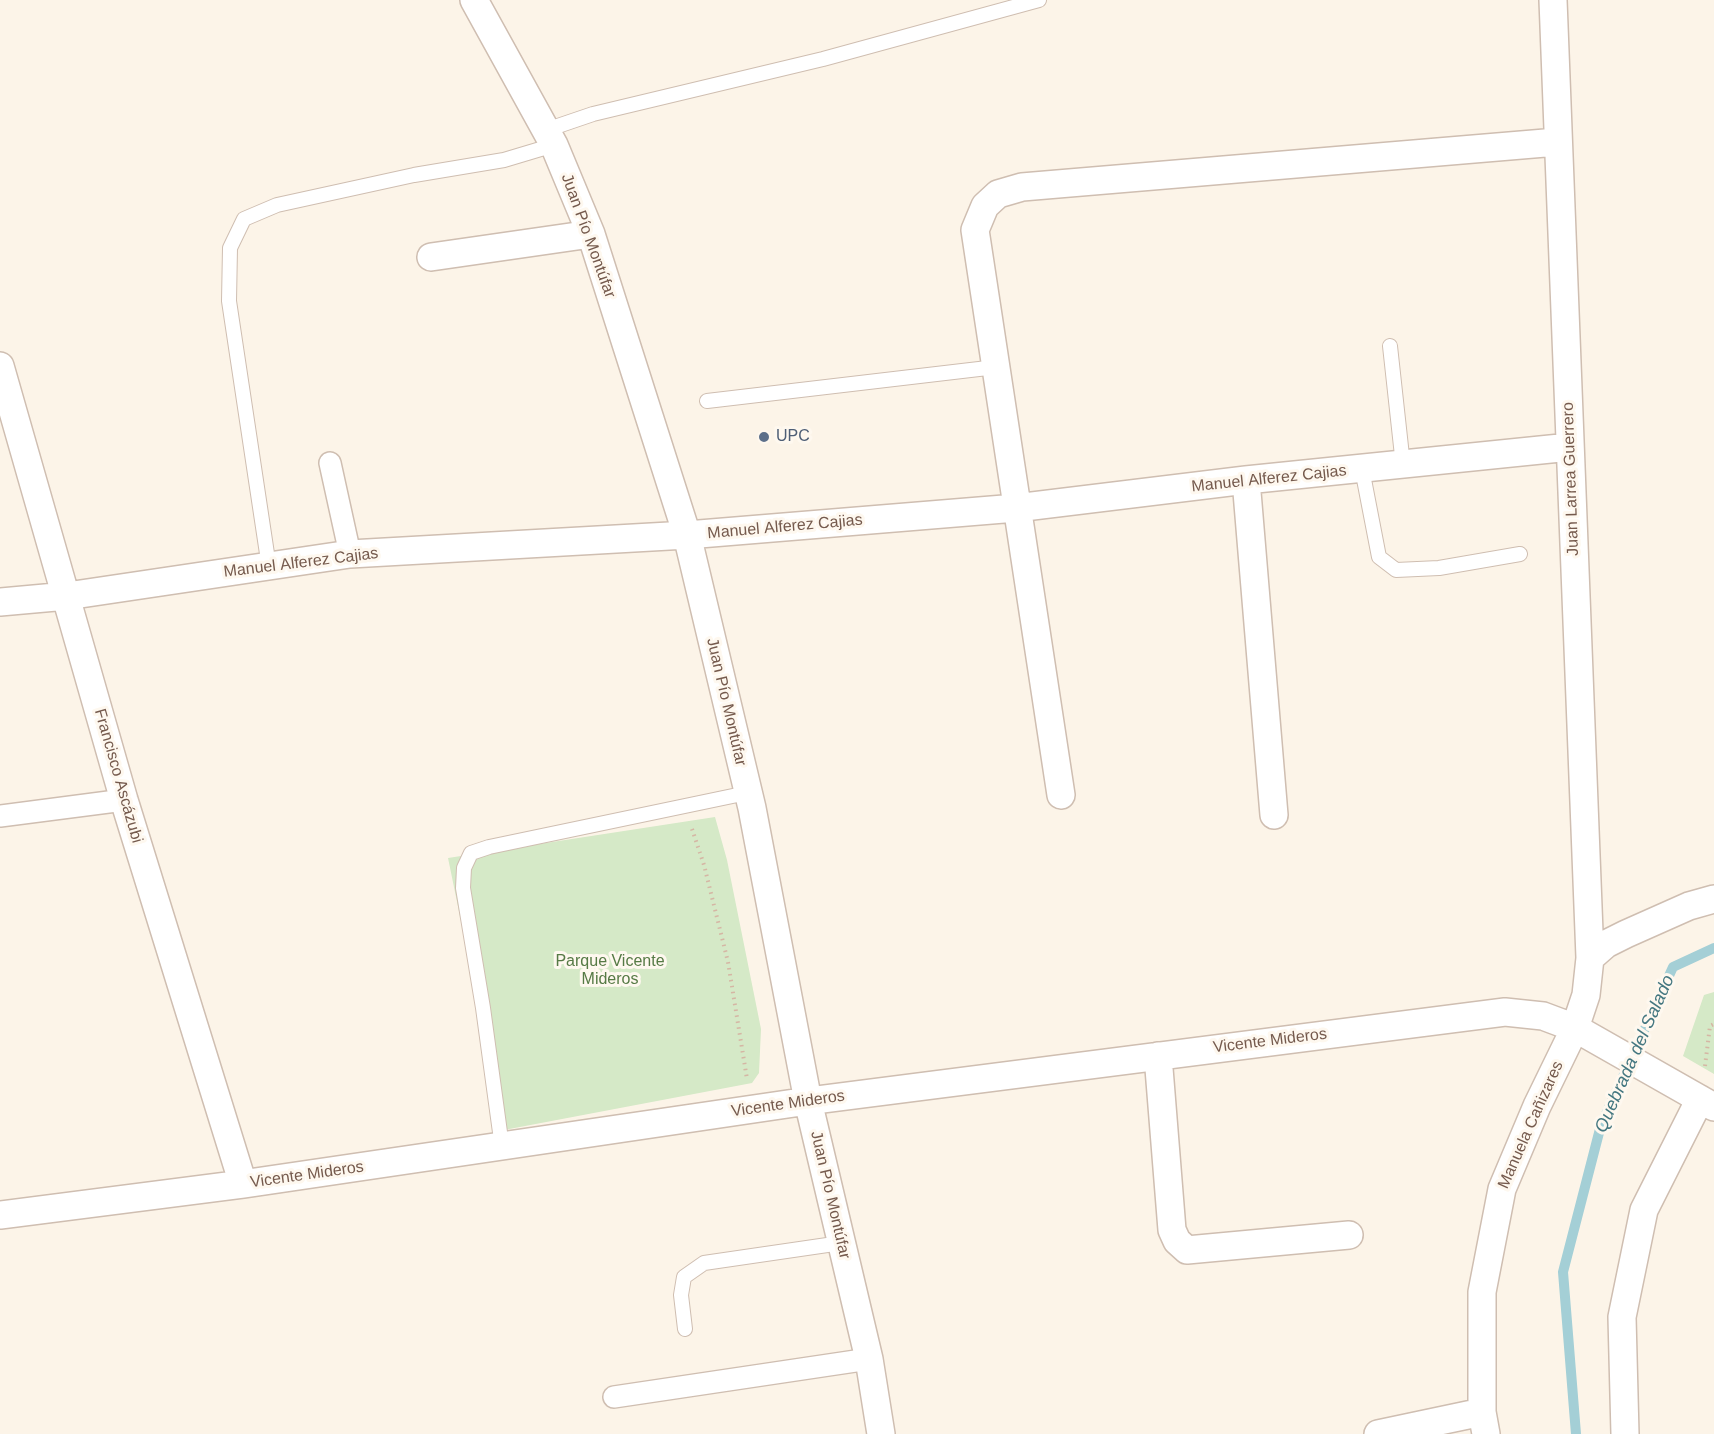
<!DOCTYPE html>
<meta charset="utf-8">
<style>
body{margin:0}
canvas{display:block;background:#fcf4e8}
</style>
<canvas width="1714" height="1434"></canvas>
<script>
const ctx = document.querySelector('canvas').getContext('2d');
ctx.lineJoin = 'round';
function fillPath(path, color) { ctx.fillStyle = color; ctx.fill(path, 'evenodd'); }
const shape = rows => new Path2D(rows.map(r => 'M' + r).join(''));
function strokePath(path, color, width, dash) { ctx.strokeStyle = color; ctx.lineWidth = width; ctx.lineCap = dash ? 'butt' : 'round'; ctx.setLineDash(dash || []); ctx.stroke(path); }
function drawText(font, color, halo, rows, align = 'center') {
  ctx.font = font + ' Arial,sans-serif'; ctx.lineWidth = 6; ctx.setLineDash([]); ctx.textBaseline = 'middle'; ctx.strokeStyle = halo; ctx.fillStyle = color; for (const [text, x, y, turn = 0] of rows) {
    ctx.save(); ctx.translate(x, y); ctx.rotate((+turn || 0) * Math.PI / 180); ctx.textAlign = isNaN(turn) ? turn : align; if (halo) ctx.strokeText(text, 0, 0); ctx.fillText(text, 0, 0); ctx.restore();
  }
}
fillPath(shape([
 [715,817,727,860,761,1029,759,1073,752,1083,504,1130,448,858],
 [1714,992,1714,1074,1683,1056,1704,995]
]), '#d5e9c7');
strokePath(shape([
 [1576,1434,1563,1272,1601,1125,1673,967,1714,948]
]), '#a4cfd6', 10);
const service = shape([
 [546,130,593,114,823,59,1039,0],
 [1390,346,1403,465],
 [707,401,996,367],
 [1362,469,1379,557,1396,570,1439,568,1520,554],
 [269,567,229,301,230,248,244,219,277,205,414,175,504,160,554,145],
 [502,1147,483,1008,463,888,464,868,471,853,489,847,747,793],
 [685,1329,681,1295,684,1277,704,1263,841,1243]
]);
const pedestrian = shape([
 [330,463,350,554],
 [0,816,124,800],
 [614,1397,869,1359]
]);
const minor = shape([
 [474,0,554,145,591,234,687,535,752,808,808,1101,869,1359,881,1434],
 [431,257,591,234],
 [0,366,124,800,243,1184],
 [1246,480,1274,815],
 [0,602,67,596,350,554,687,535,1016,508,1246,480,1570,447],
 [1061,795,975,230,985,206,998,194,1022,187,1557,142],
 [1590,958,1606,944,1626,934,1689,906,1714,899],
 [1158,1056,1172,1230,1177,1241,1187,1250,1349,1235],
 [0,1215,243,1184,808,1101,1505,1012,1543,1016,1575,1028,1714,1107],
 [1378,1434,1482,1412],
 [1486,1434,1482,1412,1482,1292,1502,1189,1537,1106,1575,1028,1586,995,1590,958,1553,0],
 [1625,1434,1622,1317,1644,1210,1700,1099]
]);
strokePath(service, '#cfbeb1', 16);
strokePath(pedestrian, '#cfbeb1', 24);
strokePath(minor, '#cfbeb1', 30);
strokePath(shape([
 [692,829,704,865,728,962,747,1079],
 [1705,1066,1710,1026,1714,1024]
]), '#d5b6a4', 4, [1.5, 4.5]);
strokePath(service, '#fff', 14);
strokePath(pedestrian, '#fff', 21);
strokePath(minor, '#fff', 27);
for (const [x, y, r, color] of [
 [764,437,6,"#5c6f8a"]
]) { const dot = new Path2D(); dot.arc(x, y, r, 0, 2 * Math.PI); ctx.fillStyle = color; ctx.fill(dot); strokePath(dot, '#fef8ef', 2); }
drawText('16px', '#755a4d', '#fef8ef', [
 ["Juan Pío Montúfar",588,236,70],
 ["Manuel Alferez Cajias",1269,479,-6],
 ["Juan Larrea Guerrero",1571,479,-92],
 ["Manuel Alferez Cajias",785,527,-5],
 ["Manuel Alferez Cajias",301,563,-7],
 ["Juan Pío Montúfar",726,702,77],
 ["Francisco Ascázubi",118,776,74],
 ["Vicente Mideros",1270,1041,-7],
 ["Vicente Mideros",788,1104,-8],
 ["Manuela Cañizares",1531,1125,-66],
 ["Vicente Mideros",307,1175,-8],
 ["Juan Pío Montúfar",830,1195,77]
]);
drawText('16px', '#4e5e75', '#fef8ef', [
 ["UPC",776,437]
], 'left');
drawText('16px', '#567a45', '#fef8ef', [
 ["Parque Vicente",610,962],
 ["Mideros",610,980]
]);
drawText('italic 18px', '#447780', '#fef8ef', [
 ["Quebrada del Salado",1635,1054,-66]
]);
</script>
